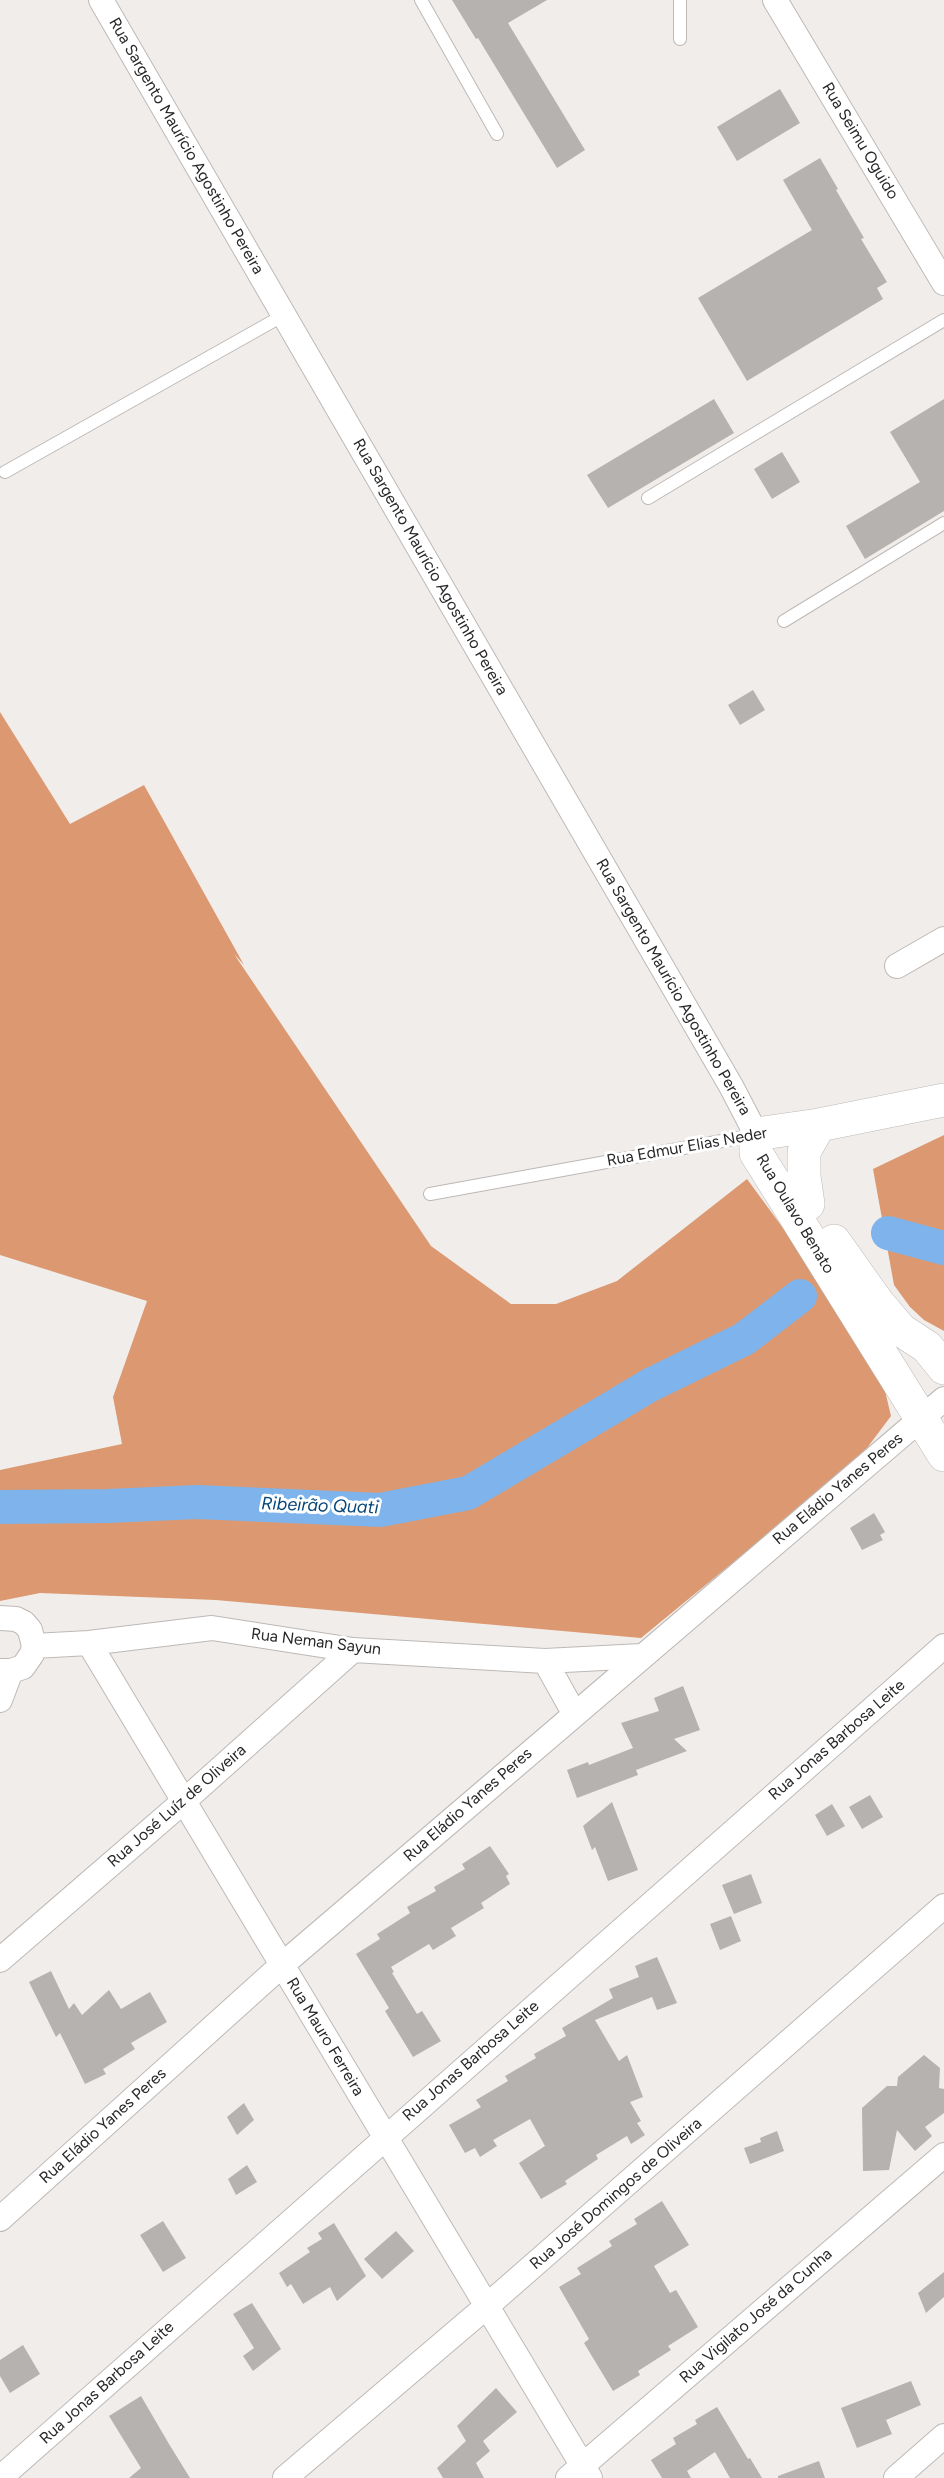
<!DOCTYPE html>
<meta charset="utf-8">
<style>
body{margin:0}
canvas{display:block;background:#f1edea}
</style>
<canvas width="944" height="2478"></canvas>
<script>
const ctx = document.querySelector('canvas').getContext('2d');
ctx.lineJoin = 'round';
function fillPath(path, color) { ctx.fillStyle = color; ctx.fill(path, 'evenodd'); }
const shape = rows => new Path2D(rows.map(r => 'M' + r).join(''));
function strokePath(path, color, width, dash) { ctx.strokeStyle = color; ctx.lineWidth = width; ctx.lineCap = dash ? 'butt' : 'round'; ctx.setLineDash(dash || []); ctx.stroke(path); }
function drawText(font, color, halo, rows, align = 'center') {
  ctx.font = font + ' Figtree,sans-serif'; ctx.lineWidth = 6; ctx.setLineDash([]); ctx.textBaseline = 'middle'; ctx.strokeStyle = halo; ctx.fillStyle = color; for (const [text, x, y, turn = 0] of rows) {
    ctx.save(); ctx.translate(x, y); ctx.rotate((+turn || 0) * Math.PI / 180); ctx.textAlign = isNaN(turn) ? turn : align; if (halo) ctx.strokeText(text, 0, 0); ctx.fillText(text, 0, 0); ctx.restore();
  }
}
fillPath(shape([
 [0,712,70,824,144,785,244,965,234,954,431,1246,511,1304,556,1304,617,1281,747,1179,805,1258,881,1374,891,1416,858,1460,641,1638,216,1600,40,1593,0,1601,0,1470,122,1444,113,1397,147,1301,0,1255],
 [944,1135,944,1331,924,1320,910,1307,894,1285,873,1169]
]), '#dc9870');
strokePath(shape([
 [888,1233,944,1248],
 [0,1507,108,1506,197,1502,380,1510,468,1493,650,1385,744,1339,800,1296]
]), '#7eb4eb', 34);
fillPath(shape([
 [452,0,547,0,508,23,585,150,557,168,478,38,476,39],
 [780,89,800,123,737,161,717,127],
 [820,158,838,189,836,190,864,238,861,239,887,282,877,288,883,299,747,381,698,298,812,230,783,180],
 [714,399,734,433,608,508,587,475],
 [944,399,944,511,865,559,846,526,920,482,890,432],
 [782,452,800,482,772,499,754,469],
 [753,690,765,710,740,725,728,705],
 [874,1513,885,1532,880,1535,883,1540,862,1550,850,1528],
 [683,1686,700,1730,674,1739,687,1751,636,1770,638,1775,577,1798,567,1770,588,1762,589,1765,633,1748,621,1723,659,1711,654,1698],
 [870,1795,883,1817,862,1829,849,1807],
 [612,1802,638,1870,608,1881,595,1847,592,1850,583,1826],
 [832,1804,845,1826,827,1836,815,1815],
 [490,1846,509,1874,506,1876,510,1884,481,1903,484,1908,451,1928,456,1936,433,1950,429,1944,391,1967,394,1972,392,1973,417,2014,422,2011,441,2041,413,2057,385,2011,389,2008,356,1954,380,1939,377,1934,410,1913,407,1907,436,1891,434,1887,465,1869,462,1864],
 [751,1874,762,1903,734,1914,722,1885],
 [731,1916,741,1941,720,1950,710,1924],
 [657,1957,677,2003,657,2010,652,1997,595,2020,619,2061,627,2055,643,2097,630,2102,641,2121,637,2123,645,2135,631,2144,627,2136,596,2155,598,2159,565,2181,567,2184,541,2199,519,2163,545,2146,530,2119,493,2140,497,2146,480,2157,475,2148,465,2153,449,2125,481,2107,476,2100,508,2081,505,2076,536,2058,534,2054,566,2036,562,2028,613,1998,609,1989,639,1977,635,1966],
 [51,1971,69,2009,74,2003,82,2015,109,1990,121,2009,150,1992,167,2022,131,2043,135,2049,103,2069,106,2074,85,2084,60,2033,56,2037,29,1982],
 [924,2055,940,2068,939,2088,944,2089,944,2113,925,2127,932,2136,915,2151,897,2130,889,2170,863,2171,862,2108,887,2086,897,2086,898,2077],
 [244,2103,254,2120,237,2135,227,2117],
 [777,2131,784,2151,750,2164,744,2148,761,2142,760,2138],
 [247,2165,257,2182,236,2195,228,2179],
 [662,2201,689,2245,654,2266,670,2293,676,2290,698,2327,668,2346,671,2350,638,2371,640,2375,613,2391,584,2343,589,2339,559,2287,581,2274,577,2268,612,2246,609,2241,637,2224,634,2219],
 [163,2221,186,2258,163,2272,140,2235],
 [334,2223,366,2276,337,2301,330,2287,303,2304,291,2284,287,2287,279,2273,310,2252,307,2248,322,2239,318,2233],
 [396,2231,414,2251,382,2279,364,2259],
 [944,2272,944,2297,926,2313,918,2293],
 [252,2303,281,2349,253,2371,243,2356,254,2348,233,2314],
 [23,2345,40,2374,10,2393,0,2376,0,2360],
 [911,2381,921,2405,886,2420,892,2434,857,2448,841,2408],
 [496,2388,517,2412,483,2441,490,2451,476,2463,484,2478,443,2478,437,2468,466,2441,457,2426],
 [141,2396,169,2444,190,2478,129,2478,141,2468,109,2416],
 [717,2407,748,2459,750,2458,762,2478,730,2478,715,2452,687,2471,691,2478,662,2478,651,2460,676,2444,673,2438,697,2424,695,2420],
 [819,2461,825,2478,778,2478,778,2476]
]), '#b6b2b0');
const lane = shape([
 [421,0,497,134],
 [680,0,680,39],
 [5,472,284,315],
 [648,498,944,320],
 [784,621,944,523],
 [430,1194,755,1135]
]);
const street = shape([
 [101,0,731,1086,756,1134],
 [775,0,944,283],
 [897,966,944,939],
 [0,1618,16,1619,24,1623,30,1630,34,1646,32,1654,23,1667,11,1671,0,1671],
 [89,1643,212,1628,353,1650,545,1661,642,1656],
 [34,1646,89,1643,590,2478],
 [545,1661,574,1713],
 [0,1700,11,1671],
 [0,1960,184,1801,353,1650],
 [0,2219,282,1965,944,1399],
 [0,2478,944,1646],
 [285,2478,487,2306,944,1906],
 [568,2478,944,2155],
 [896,2478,944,2436]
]);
const secondary = shape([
 [756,1134,756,1153,944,1455],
 [756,1134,819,1125,944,1100],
 [808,1204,804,1176,804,1152,819,1125],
 [834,1241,878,1303,901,1330,927,1347,944,1368]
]);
strokePath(lane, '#bdb9b7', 14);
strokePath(street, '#bdb9b7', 26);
strokePath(secondary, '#bdb9b7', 34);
strokePath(lane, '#fff', 12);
strokePath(street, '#fff', 24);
strokePath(secondary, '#fff', 33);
drawText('16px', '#292727', '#fff', [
 ["Rua Seimu Oguido",860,141,59],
 ["Rua Sargento Maurício Agostinho Pereira",186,146,60],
 ["Rua Sargento Maurício Agostinho Pereira",430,567,60],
 ["Rua Sargento Maurício Agostinho Pereira",673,987,60],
 ["Rua Edmur Elias Neder",687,1147,-10],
 ["Rua Oulavo Benato",795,1214,59],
 ["Rua Eládio Yanes Peres",838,1489,-40],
 ["Rua Neman Sayun",316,1642,7],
 ["Rua Jonas Barbosa Leite",837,1740,-41],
 ["Rua Eládio Yanes Peres",468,1805,-41],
 ["Rua José Luíz de Oliveira",177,1806,-41],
 ["Rua Mauro Ferreira",325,2037,59],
 ["Rua Jonas Barbosa Leite",471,2061,-41],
 ["Rua Eládio Yanes Peres",103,2126,-42],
 ["Rua José Domingos de Oliveira",616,2194,-41],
 ["Rua Vigilato José da Cunha",756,2316,-41],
 ["Rua Jonas Barbosa Leite",107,2383,-42]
]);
drawText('italic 18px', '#064577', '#fff', [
 ["Ribeirão Quati",320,1506,2]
]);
</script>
